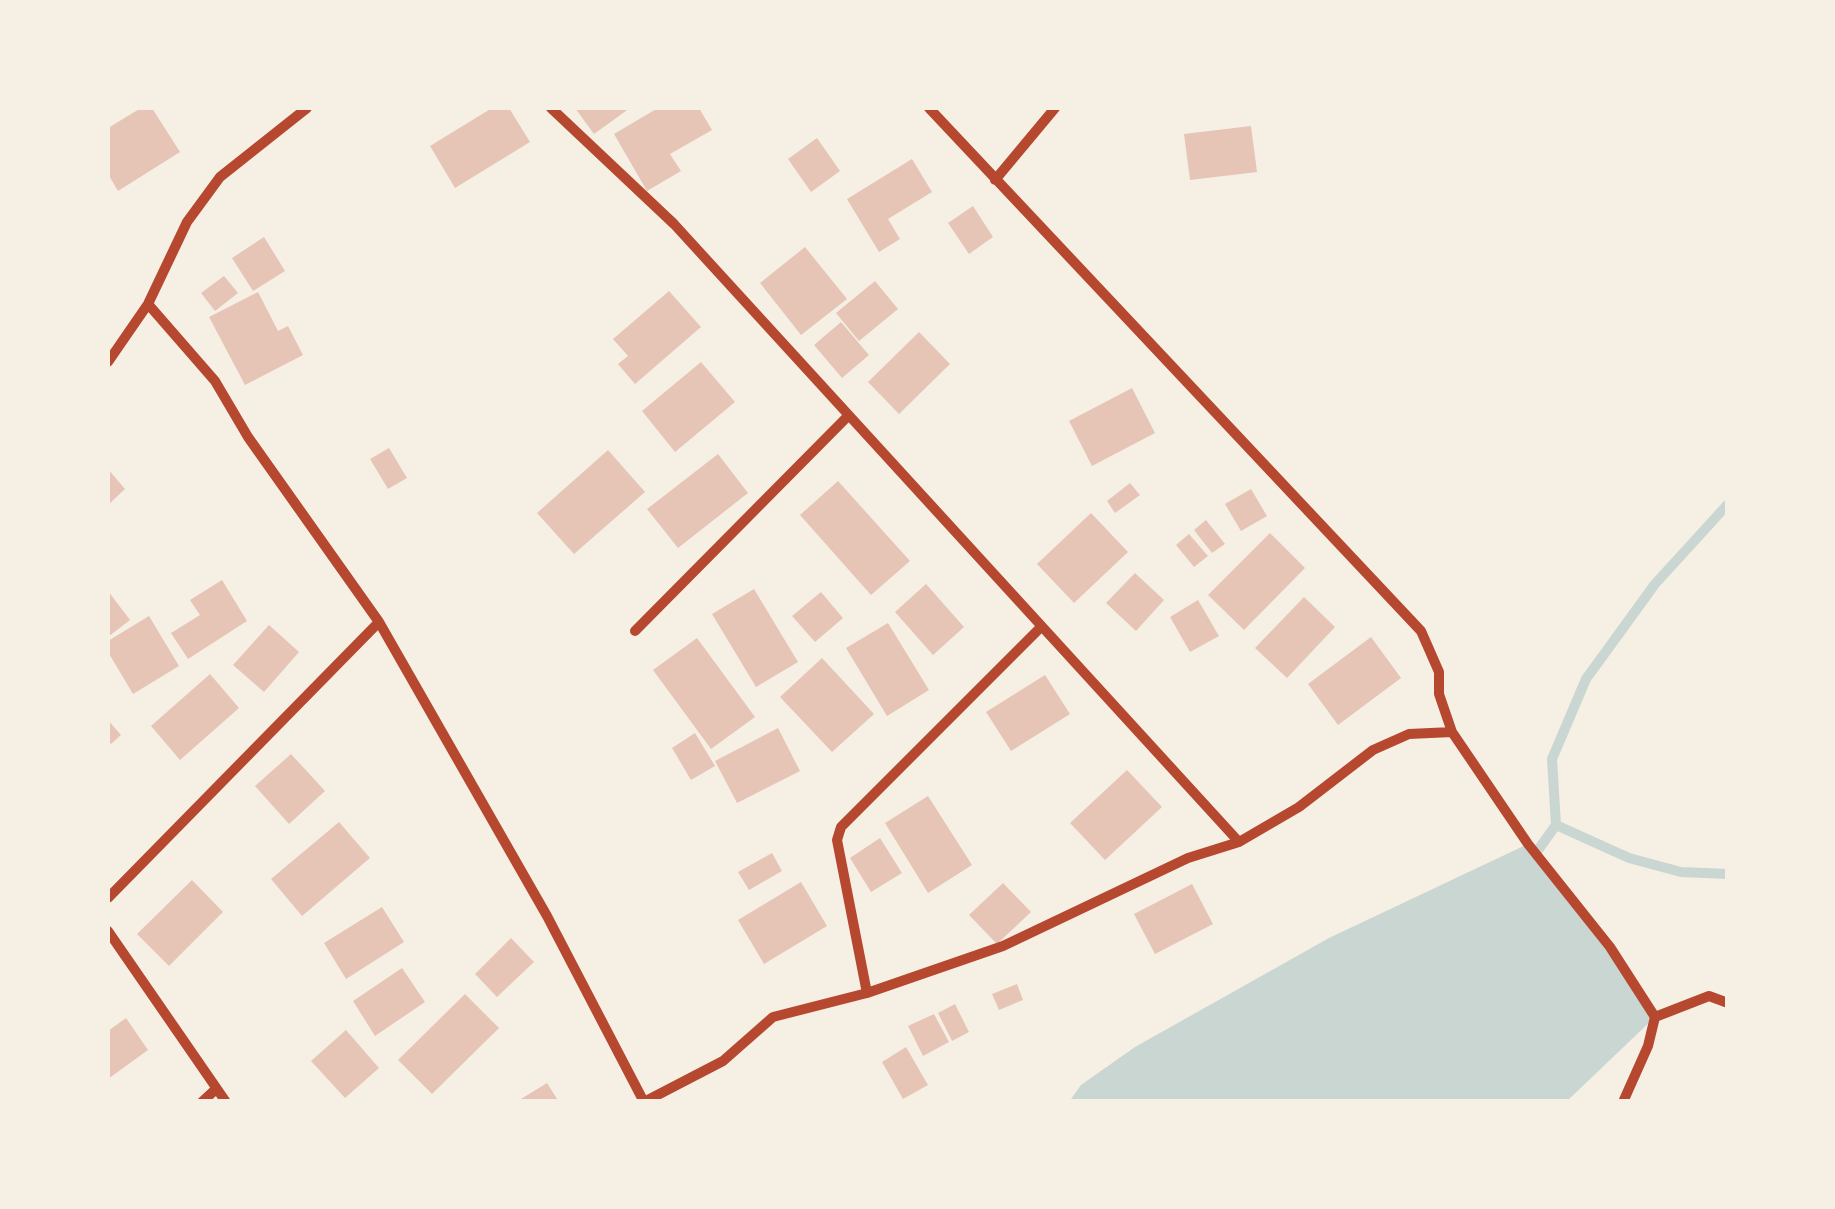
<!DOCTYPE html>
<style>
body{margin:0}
#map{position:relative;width:1835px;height:1209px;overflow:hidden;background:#f6efe4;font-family:"Asap Condensed",sans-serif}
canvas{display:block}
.frame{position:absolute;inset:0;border:110px solid #f6efe4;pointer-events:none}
</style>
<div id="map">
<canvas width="1835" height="1209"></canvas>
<div class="frame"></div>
</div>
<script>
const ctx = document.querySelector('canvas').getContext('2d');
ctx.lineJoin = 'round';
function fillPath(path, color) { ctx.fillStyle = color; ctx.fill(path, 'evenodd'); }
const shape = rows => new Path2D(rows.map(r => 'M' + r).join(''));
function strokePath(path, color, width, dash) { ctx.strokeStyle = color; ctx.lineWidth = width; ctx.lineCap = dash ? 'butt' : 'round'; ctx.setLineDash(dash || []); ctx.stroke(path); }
fillPath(shape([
 [1528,844,1655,1017,1567,1101,1069,1102,1081,1085,1135,1047,1249,983,1329,938]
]), '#c9d6d2');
strokePath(shape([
 [1556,825,1629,858,1681,872,1728,874],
 [1533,857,1556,825,1552,759,1586,679,1655,584,1728,504]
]), '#c9d6d2', 10);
fillPath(shape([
 [141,108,152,108,180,152,118,191,108,174,108,128],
 [492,108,509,108,530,142,455,188,430,146],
 [575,108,630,108,594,134],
 [658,108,699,108,712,130,670,154,681,171,647,191,614,134],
 [1251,126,1257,172,1190,180,1184,134],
 [817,138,840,171,811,192,788,159],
 [912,159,932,192,888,219,900,239,879,252,847,199],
 [973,206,993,237,969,254,948,223],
 [264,237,285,271,253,291,232,258],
 [805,247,847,299,801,335,760,283],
 [224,276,238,293,215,311,201,293],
 [875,281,898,309,859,341,836,313],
 [669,291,701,327,635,384,618,364,628,356,613,339],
 [258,292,278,331,288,326,303,355,245,385,209,317],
 [841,322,869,355,842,378,814,345],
 [919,332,950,364,899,414,868,382],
 [701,362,735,402,675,452,642,411],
 [1132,388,1155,433,1092,466,1069,421],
 [389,448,407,478,388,489,370,459],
 [608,450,645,492,574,554,537,513],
 [718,454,748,493,678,548,647,509],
 [108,469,125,489,108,505],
 [838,481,910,561,871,595,800,515],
 [1130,483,1140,495,1115,513,1107,501],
 [1251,489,1267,516,1241,531,1225,504],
 [1091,513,1128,552,1074,603,1037,564],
 [1206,520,1225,544,1212,553,1194,530],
 [1270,533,1305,568,1244,630,1208,595],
 [1189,534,1208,556,1194,567,1176,545],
 [1135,573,1164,600,1136,631,1106,603],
 [222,580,247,621,188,659,171,633,200,615,190,600],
 [926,584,964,627,933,655,895,612],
 [754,589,798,662,756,687,712,614],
 [108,591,130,620,108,637],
 [821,592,843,618,815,642,792,616],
 [1304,597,1335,627,1287,678,1255,648],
 [1198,600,1219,636,1190,652,1170,617],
 [149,616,179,666,133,694,108,652,108,641],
 [888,623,929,690,887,716,846,648],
 [269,625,299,652,264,692,233,665],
 [1371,637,1401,678,1338,725,1308,684],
 [697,638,755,717,711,749,653,670],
 [822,658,874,714,832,752,780,697],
 [210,674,239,708,180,760,151,726],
 [1045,675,1070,714,1011,751,986,712],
 [108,720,121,735,111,744,108,740],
 [778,728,800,771,737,803,715,761],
 [695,733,715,766,691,780,672,748],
 [291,754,325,791,289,824,255,786],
 [1127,770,1162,807,1105,860,1070,823],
 [928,796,972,865,928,893,885,823],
 [339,822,370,858,302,916,271,879],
 [880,838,902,873,871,892,850,858],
 [772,853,782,871,749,890,738,872],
 [192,880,223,912,169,966,137,934],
 [801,882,827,926,764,964,738,920],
 [1003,883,1031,912,997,944,969,915],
 [1192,884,1213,924,1155,954,1134,914],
 [382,907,404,942,346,979,324,943],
 [511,938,534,962,497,997,475,974],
 [402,968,425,1002,375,1036,353,1001],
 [1017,984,1023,1000,999,1010,992,994],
 [465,994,499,1028,432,1094,398,1060],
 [955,1004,969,1032,952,1041,938,1013],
 [934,1014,949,1042,923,1056,908,1026],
 [126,1018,148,1050,108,1079,108,1031],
 [346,1030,379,1068,345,1098,311,1061],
 [906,1047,928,1085,903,1099,882,1062],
 [547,1083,559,1102,516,1102]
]), '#e6c5b7');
strokePath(shape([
 [551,108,674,224,1239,842],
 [929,108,1421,631,1439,672,1439,694,1452,732,1528,844,1610,947,1655,1017,1648,1046,1623,1102],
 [995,180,1055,108],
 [148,304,215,381,248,437,379,622,547,916,644,1102,723,1061,773,1017,867,993,1003,946,1188,858,1239,842,1299,807,1373,750,1409,734,1452,732],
 [108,362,148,304,187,222,220,177,307,108],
 [635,631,848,416],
 [108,898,379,622],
 [108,931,226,1102],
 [867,993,837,840,841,827,1041,627],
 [1655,1017,1709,996,1728,1003],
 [202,1102,216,1089]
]), '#b5482f', 10);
</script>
